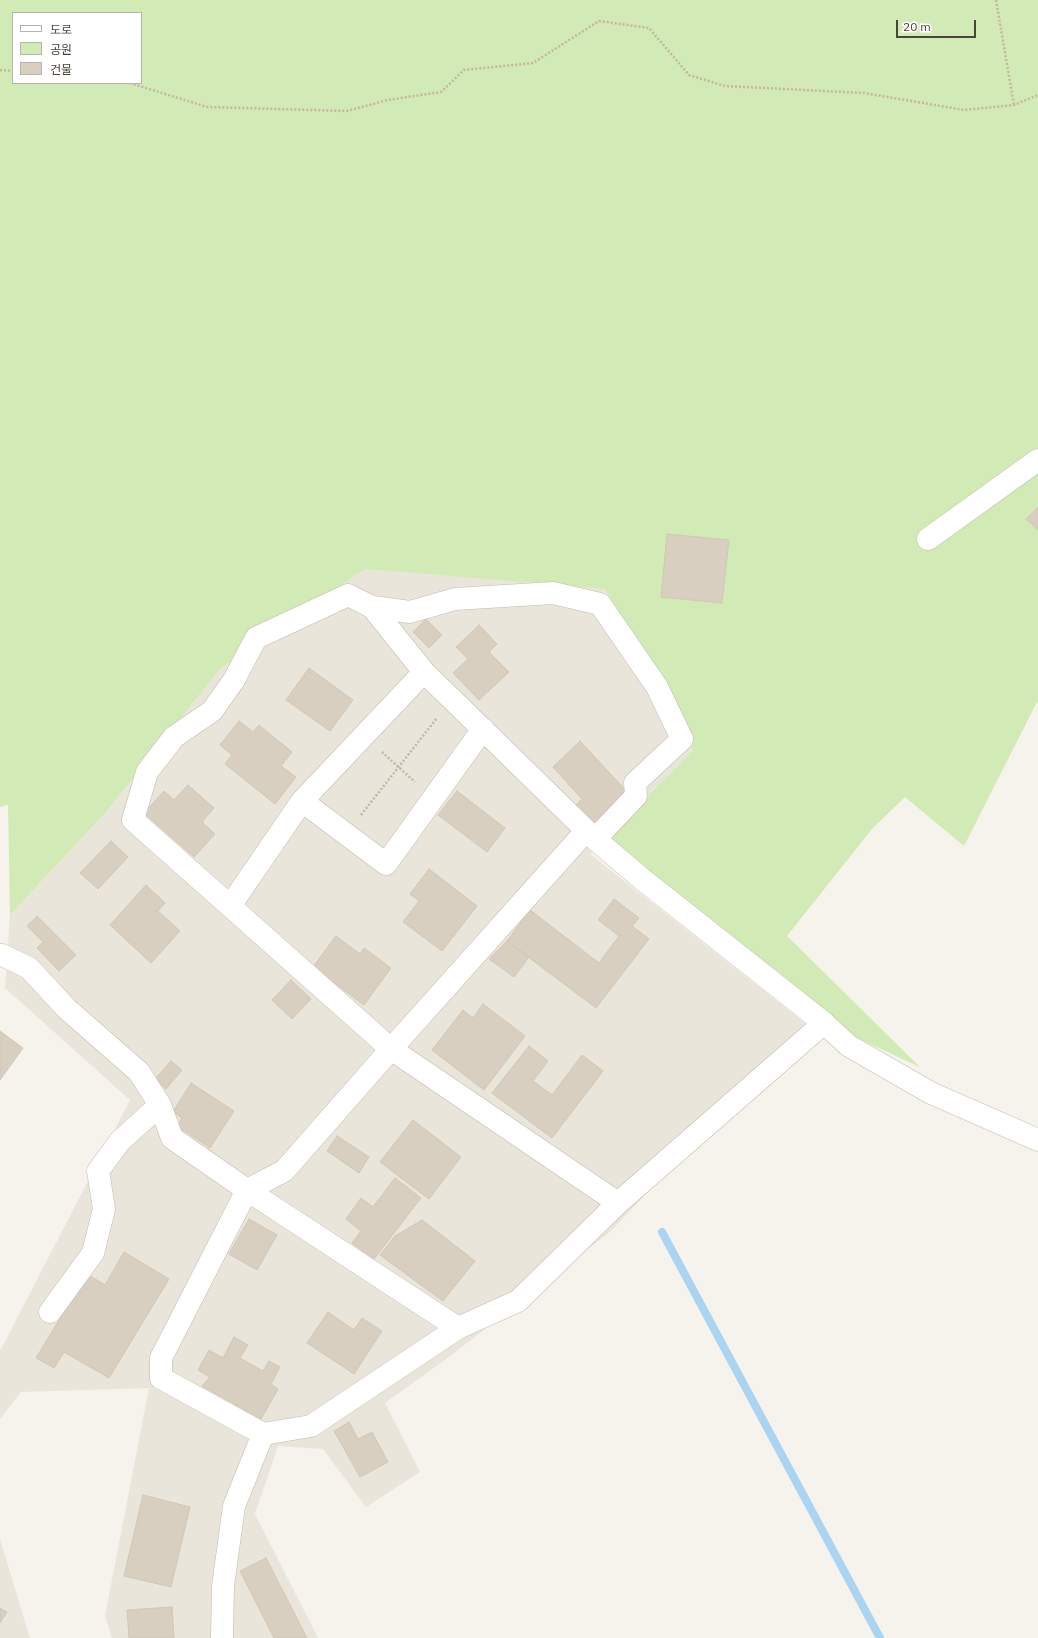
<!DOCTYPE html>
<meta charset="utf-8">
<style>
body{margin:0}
#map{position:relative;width:1038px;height:1638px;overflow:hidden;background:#f6f3ec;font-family:"IBM Plex Sans","Noto Sans KR",sans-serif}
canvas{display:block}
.legend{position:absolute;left:12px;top:12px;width:130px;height:72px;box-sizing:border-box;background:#fff;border:1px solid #b7b4b0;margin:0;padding:5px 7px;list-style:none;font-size:12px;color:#4b4439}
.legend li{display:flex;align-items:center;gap:8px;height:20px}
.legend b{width:20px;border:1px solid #b7b4b0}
.scale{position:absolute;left:896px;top:20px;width:80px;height:18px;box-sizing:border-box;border:2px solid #4b4439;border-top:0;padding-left:5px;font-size:12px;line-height:14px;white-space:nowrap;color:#4b4439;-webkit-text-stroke:3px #fff;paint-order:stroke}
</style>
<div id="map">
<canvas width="1038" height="1638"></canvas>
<ul class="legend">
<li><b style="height:5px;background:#fff"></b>도로</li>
<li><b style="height:11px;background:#d2eab5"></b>공원</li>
<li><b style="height:11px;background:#d8cfc1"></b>건물</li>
</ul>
<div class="scale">20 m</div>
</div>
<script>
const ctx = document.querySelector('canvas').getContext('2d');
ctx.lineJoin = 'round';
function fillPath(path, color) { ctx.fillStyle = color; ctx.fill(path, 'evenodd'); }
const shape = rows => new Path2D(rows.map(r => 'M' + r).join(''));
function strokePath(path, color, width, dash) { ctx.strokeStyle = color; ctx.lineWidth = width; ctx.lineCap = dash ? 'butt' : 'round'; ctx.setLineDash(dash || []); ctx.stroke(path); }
fillPath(shape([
 [365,569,605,589,683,722,693,751,590,854,807,1025,611,1231,449,1357,385,1403,420,1472,366,1507,323,1449,278,1446,255,1514,318,1638,112,1638,105,1616,149,1388,21,1392,0,1419,0,1351,130,1100,5,988,10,915,107,811,219,670],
 [0,1539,30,1638,0,1638]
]), '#eae5da');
fillPath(shape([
 [0,0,1038,0,1038,703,1037,702,964,846,905,797,872,829,787,936,920,1067,855,1037,723,932,607,837,693,751,683,722,605,589,365,569,219,670,107,811,10,915,8,805,0,807],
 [13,13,141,13,141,83,13,83]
]), '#d2eab5');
strokePath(shape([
 [662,1232,880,1638]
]), '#a9d4f2', 8);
const building = shape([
 [1038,507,1038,530,1026,519,1038,507],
 [667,534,729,540,722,603,661,597,667,534],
 [426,619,442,635,429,648,413,632,426,619],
 [479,625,497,644,489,652,509,672,479,700,453,673,468,659,456,647,479,625],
 [309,668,353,700,330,731,286,700,309,668],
 [239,721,253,732,259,725,292,752,281,766,296,777,275,804,225,764,232,755,220,745,239,721],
 [580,741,629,794,595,825,576,805,582,799,553,767,580,741],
 [188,785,214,808,202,822,215,834,194,857,144,813,164,791,174,800,188,785],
 [457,791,505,828,487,852,438,815,457,791],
 [111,841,128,857,98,889,80,873,111,841],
 [429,869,477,906,442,951,403,922,419,901,410,894,429,869],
 [146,885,165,903,158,911,180,931,151,963,110,925,146,885],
 [614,899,639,918,632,926,649,939,596,1008,507,941,530,910,599,963,619,936,598,920,614,899],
 [37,916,76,955,59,971,37,948,43,942,27,926,37,916],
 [336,936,360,954,364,948,391,968,364,1005,313,967,336,936],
 [507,941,529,957,514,977,489,959,507,941],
 [291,980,311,999,292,1019,272,1000,291,980],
 [483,1004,525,1036,484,1090,432,1050,463,1010,473,1018,483,1004],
 [0,1031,23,1048,0,1080,0,1031],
 [529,1046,548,1061,533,1081,552,1095,582,1055,603,1071,552,1138,492,1093,529,1046],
 [171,1061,182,1070,166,1089,155,1079,171,1061],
 [191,1083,234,1111,210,1148,177,1126,182,1118,173,1112,191,1083],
 [413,1120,461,1157,429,1199,380,1162,413,1120],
 [337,1136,369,1157,359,1173,327,1151,337,1136],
 [395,1178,421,1198,374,1259,352,1243,361,1231,346,1219,361,1198,373,1207,395,1178],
 [249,1219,277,1235,257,1270,229,1254,249,1219],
 [422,1220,475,1261,443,1301,380,1255,395,1236,422,1220],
 [124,1252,169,1279,109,1378,64,1352,54,1368,36,1358,87,1274,105,1285,124,1252],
 [328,1312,354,1330,362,1318,382,1331,354,1374,307,1343,328,1312],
 [234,1337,248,1345,240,1358,263,1371,269,1361,280,1367,271,1384,278,1389,261,1419,202,1386,210,1377,198,1370,209,1350,223,1358,234,1337],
 [349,1422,358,1439,372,1432,388,1462,360,1477,334,1431,349,1422],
 [143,1495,190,1507,171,1587,124,1576,143,1495],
 [266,1558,307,1638,274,1638,240,1571,266,1558],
 [172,1607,174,1638,129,1638,127,1610,172,1607],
 [0,1608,7,1612,0,1623,0,1608]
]);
fillPath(building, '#d8cfc1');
strokePath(building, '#d3c7b4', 1);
const minor = shape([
 [928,539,1038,460],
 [372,607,410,612,455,599,553,593,600,604,657,687,682,739,635,783,636,796,595,839],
 [302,801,386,864,483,729],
 [230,906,133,820,147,772,174,737,212,711,234,680,256,638,348,595,372,607,424,672],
 [0,955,2,955,29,968,67,1009,139,1072,160,1105,172,1138,247,1190,458,1328],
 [618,1203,824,1023],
 [50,1312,93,1253,104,1209,98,1171,120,1141,160,1105],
 [263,1434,161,1378,161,1358,247,1190,284,1171,391,1049,586,831],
 [222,1638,223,1586,234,1506,263,1434,311,1426,458,1328,518,1301,618,1203,391,1049,230,906,302,801,424,672,595,839,642,879,824,1023,849,1046,931,1093,1038,1140]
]);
strokePath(minor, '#c2bbae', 23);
strokePath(shape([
 [996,0,1014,105],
 [0,70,13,71],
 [130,83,207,107,347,111,388,100,441,92,464,70,533,63,599,21,649,28,689,75,725,86,864,93,964,110,1014,105,1038,95],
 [382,752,415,782],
 [361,815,437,718]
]), '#c4b79f', 2.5, [2, 2]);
strokePath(minor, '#fff', 22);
</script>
